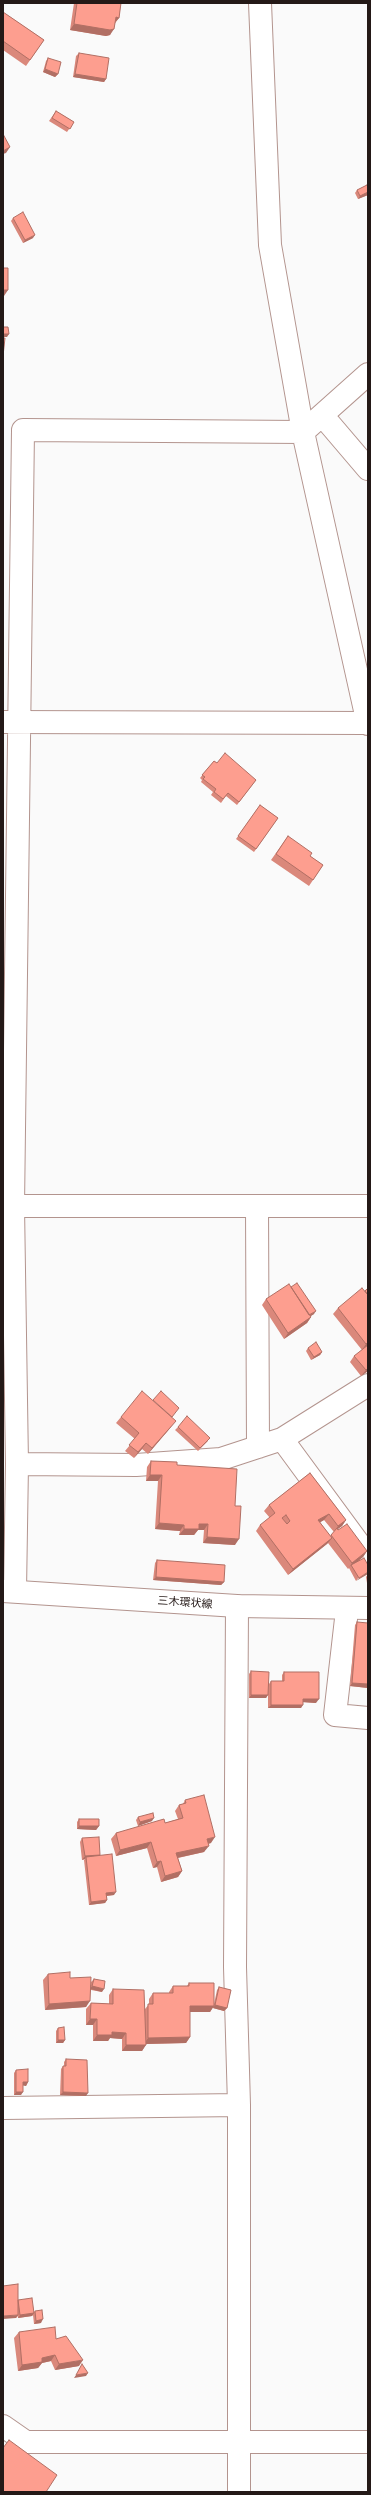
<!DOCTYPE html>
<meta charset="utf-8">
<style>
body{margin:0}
#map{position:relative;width:371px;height:2495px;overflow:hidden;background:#fafafa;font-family:"Space Grotesk",sans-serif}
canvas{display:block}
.frame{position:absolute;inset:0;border:4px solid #241917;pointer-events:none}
</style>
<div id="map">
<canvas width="371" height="2495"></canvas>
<div class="frame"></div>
</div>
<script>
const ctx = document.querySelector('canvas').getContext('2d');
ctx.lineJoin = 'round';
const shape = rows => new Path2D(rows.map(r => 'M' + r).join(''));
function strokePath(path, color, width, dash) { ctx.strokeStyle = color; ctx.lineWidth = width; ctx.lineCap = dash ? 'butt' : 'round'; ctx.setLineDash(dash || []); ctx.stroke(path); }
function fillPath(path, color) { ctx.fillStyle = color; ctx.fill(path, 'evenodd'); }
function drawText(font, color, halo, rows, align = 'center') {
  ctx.font = font + ' "Space Grotesk","Noto Sans JP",sans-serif'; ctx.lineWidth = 4; ctx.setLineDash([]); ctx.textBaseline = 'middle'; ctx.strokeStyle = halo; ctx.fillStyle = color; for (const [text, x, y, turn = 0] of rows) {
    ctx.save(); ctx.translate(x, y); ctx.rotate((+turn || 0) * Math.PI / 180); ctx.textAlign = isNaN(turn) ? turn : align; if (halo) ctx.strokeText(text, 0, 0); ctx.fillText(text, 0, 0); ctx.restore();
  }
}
const minor = shape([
 [260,3,270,245,303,432,368,724],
 [322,415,368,469],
 [3,722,368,723],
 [3,1206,368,1206],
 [257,1206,258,1447],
 [282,1439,368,1556],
 [17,1464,136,1465,221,1459,282,1439,368,1385],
 [15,1591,17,1464,13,1206,23,430,303,432,368,374],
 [347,1610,335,1715,368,1718],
 [239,2105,239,2492],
 [3,2108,239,2105,235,1967,237,1606],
 [3,2426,26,2442,368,2442]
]);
const major = shape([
 [3,1591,237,1606,368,1608]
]);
strokePath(minor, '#b3948e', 24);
strokePath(major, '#b3948e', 24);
strokePath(minor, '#fff', 22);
strokePath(major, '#fff', 22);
fillPath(shape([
 [74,3,121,3,119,18,115,23,110,35,106,36,70,30],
 [3,12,44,40,26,66,3,50],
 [79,53,106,79,104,82,73,77,76,56],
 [48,58,58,74,55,77,43,72,46,61],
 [56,111,74,122,67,132,49,121],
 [368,185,368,195,358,199,355,193,357,190,367,186],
 [13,218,33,238,23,243,11,221],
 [214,761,217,763,256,780,237,805,226,796,221,803,211,795,213,792,201,782,202,780,200,778],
 [260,805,278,818,254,852,236,839],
 [288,836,310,856,323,865,309,886,271,860],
 [291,1287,314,1314,310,1316,311,1317,307,1323,284,1339,262,1305,266,1299],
 [368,1288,368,1371,361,1376,350,1362,354,1356,362,1350,333,1314,338,1308,364,1291],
 [308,1348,322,1352,320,1355,311,1360,306,1351],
 [121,1417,172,1417,171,1427,148,1454,142,1449,134,1458,125,1451,135,1439,116,1423],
 [178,1427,208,1441,198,1451,175,1430],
 [151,1461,177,1465,235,1506,235,1545,203,1543,204,1530,198,1530,194,1535,179,1535,180,1531,155,1529,158,1481,146,1481,147,1467],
 [310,1473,346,1520,342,1526,337,1529,367,1551,363,1557,359,1560,368,1565,356,1581,349,1568,348,1569,328,1543,288,1575,256,1531,260,1525,270,1518,264,1511,269,1505],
 [324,1520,334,1532,330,1536,320,1522],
 [157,1560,224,1582,221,1585,153,1580,155,1563],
 [368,1574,368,1583,367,1583,366,1577],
 [357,1622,368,1688,350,1686,355,1625],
 [251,1671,269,1684,271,1681,282,1681,282,1675,284,1672,316,1703,303,1702,301,1708,268,1708,268,1694,266,1698,249,1698,249,1674],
 [185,1800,211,1843,208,1844,204,1852,178,1858,182,1871,178,1877,161,1882,157,1867,153,1868,147,1848,116,1856,111,1839,116,1833,165,1823,178,1819,175,1811,179,1805,183,1804],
 [138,1817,152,1821,138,1826,136,1820],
 [79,1819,99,1826,96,1830,77,1829,77,1822],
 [82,1838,100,1855,100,1856,114,1895,107,1896,107,1900,105,1903,89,1905,84,1860,85,1859,82,1860,80,1842],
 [48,1974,70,1978,91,1985,91,1982,94,1979,102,1992,91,1990,86,2007,45,2010,43,1980],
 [189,1983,214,2004,217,1990,219,1987,227,2008,224,2011,213,2008,213,2007,210,2012,190,2012,190,2037,186,2043,146,2044,142,2051,122,2051,122,2039,110,2038,108,2041,93,2041,93,2025,86,2025,86,2009,91,2003,109,2004,109,1995,113,1989,145,2009,149,2004,149,1999,153,1993,169,1993,169,1992,173,1986,187,1986],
 [58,2028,65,2040,63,2043,56,2043,56,2031],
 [66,2059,86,2096,60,2095,61,2069,63,2066,64,2066,64,2062],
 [16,2070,28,2082,26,2086,23,2085,21,2095,14,2095,14,2073],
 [18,2300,34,2312,35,2311,41,2323,34,2324,33,2315,32,2316,18,2318,18,2316,16,2318],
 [19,2332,56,2339,79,2366,55,2370,51,2361,42,2363,38,2368,18,2371,14,2338]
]), '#da887b');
fillPath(shape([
 [116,17,119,18,114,24],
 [74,24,114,29,110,35,106,36,70,30],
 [45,69,58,74,55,77,43,72],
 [75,74,106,79,104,82,73,77],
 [10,147,6,153,3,154,3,151],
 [368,192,368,195,358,199,360,196],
 [35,235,33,238,23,243,25,240],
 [3,290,8,290,4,296,3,296],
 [3,334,9,334,7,337,3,337],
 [316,1311,314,1314,305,1320,307,1317],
 [311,1317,307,1323,284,1339,288,1333],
 [368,1342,368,1345,362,1350,366,1344],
 [322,1352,320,1355,311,1360,314,1357],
 [368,1368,368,1371,361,1376,366,1370],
 [176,1421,171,1427,148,1454,152,1448],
 [146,1443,142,1449,134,1458,138,1452],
 [150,1475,162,1475,158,1481,146,1481],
 [329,1514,324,1520,314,1526,318,1520],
 [346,1520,342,1526,334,1532,338,1526],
 [159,1523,184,1525,180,1531,155,1529],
 [199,1524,208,1524,204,1530,198,1530,194,1535,179,1535,184,1529],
 [207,1537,239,1539,235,1545,203,1543],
 [332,1538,327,1544,288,1575,293,1569],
 [367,1551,363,1557,352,1566,351,1565,348,1569,352,1563],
 [368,1572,368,1574,356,1581,359,1578],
 [156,1577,224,1582,221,1585,153,1580],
 [352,1683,368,1684,368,1688,350,1686],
 [251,1695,268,1695,266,1698,249,1698],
 [303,1699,319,1699,316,1703,301,1702],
 [271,1705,303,1705,301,1708,268,1708],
 [154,1818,152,1821,138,1826,140,1822],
 [79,1826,99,1826,96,1830,77,1829],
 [215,1837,211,1843,203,1845,207,1839],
 [151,1842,147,1848,116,1856,120,1850],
 [209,1846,204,1852,172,1859,176,1853],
 [100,1855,98,1858,86,1857,85,1859,82,1860,85,1856],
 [161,1861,157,1867,153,1868,157,1862],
 [182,1871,178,1877,161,1882,165,1876],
 [116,1892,114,1895,104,1896,106,1893],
 [107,1900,105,1903,89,1905,91,1902],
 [92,1986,104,1989,102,1992,90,1989],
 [90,2001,86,2007,45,2010,49,2004],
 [215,2005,227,2008,224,2011,213,2008],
 [190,2006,214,2006,210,2012,186,2012],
 [90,2019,97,2019,93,2025,86,2025],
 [112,2032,126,2033,122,2039,110,2038,108,2041,93,2041,97,2035],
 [190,2037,186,2043,144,2044,148,2038],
 [58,2040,65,2040,63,2043,56,2043],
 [126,2045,146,2045,142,2051,122,2051],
 [23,2082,28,2082,26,2086,21,2085],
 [16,2092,23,2092,21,2095,14,2095],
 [63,2092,88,2093,86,2096,60,2095],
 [34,2313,32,2316,18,2318,20,2315],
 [18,2315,16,2318,3,2319,3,2316],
 [43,2319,41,2323,34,2324,36,2321],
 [55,2355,51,2361,42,2363,38,2368,18,2371,22,2365,42,2358],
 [83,2360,79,2366,55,2370,59,2364],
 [88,2373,86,2376,74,2378,76,2375]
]), '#b16f64');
const building = shape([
 [77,3,121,3,119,18,116,17,114,29,110,30,74,24,77,3],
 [3,12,44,40,30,60,3,41,3,12],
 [79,53,109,58,106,79,75,74,79,53],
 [48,58,61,62,58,74,45,69,48,58],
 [56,111,74,122,70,129,52,118,56,111],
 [3,134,10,147,3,151,3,134],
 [367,185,368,187,368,192,360,196,357,190,367,185],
 [23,212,35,235,25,240,13,218,23,212],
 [3,268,8,268,8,290,3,290,3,268],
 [3,327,8,327,9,334,3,334,3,327],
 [3,338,5,338,3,356,3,338],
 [225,753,256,780,239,802,228,793,223,799,214,792,216,789,203,779,205,777,202,775,214,761,217,763,225,753],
 [260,805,278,818,256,849,238,836,260,805],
 [288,836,312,853,310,856,323,865,313,880,276,854,288,836],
 [297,1283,316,1311,309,1315,291,1287,297,1283],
 [289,1284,311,1317,288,1333,266,1299,289,1284],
 [362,1288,368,1295,368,1342,366,1344,338,1308,362,1288],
 [368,1288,368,1295,365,1291,368,1288],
 [316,1342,322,1352,314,1357,308,1348,316,1342],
 [368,1345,368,1368,366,1370,354,1356,368,1345],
 [142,1391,176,1421,152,1448,146,1443,138,1452,129,1445,139,1433,121,1417,142,1391],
 [161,1391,179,1408,172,1417,153,1400,161,1391],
 [187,1416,210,1438,200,1448,178,1427,187,1416],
 [151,1461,177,1462,177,1465,237,1469,235,1506,241,1506,239,1539,207,1537,208,1524,199,1524,199,1529,184,1529,184,1525,159,1523,162,1475,150,1475,151,1461],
 [310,1473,346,1520,338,1526,329,1514,318,1520,332,1538,293,1569,260,1525,275,1513,269,1505,310,1473],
 [286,1515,290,1521,287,1524,282,1518,286,1515],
 [347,1524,367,1551,352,1563,331,1535,337,1528,338,1530,347,1524],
 [364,1558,368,1565,368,1572,359,1578,351,1565,364,1558],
 [157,1560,225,1565,224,1582,156,1577,157,1560],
 [357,1622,368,1623,368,1684,352,1683,357,1622],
 [251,1671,269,1672,268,1695,251,1695,251,1671],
 [284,1672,319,1672,319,1699,303,1699,303,1705,271,1705,271,1681,284,1681,284,1672],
 [204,1795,215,1837,207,1839,209,1846,176,1853,182,1871,165,1876,161,1861,157,1862,151,1842,120,1850,116,1833,164,1819,165,1823,183,1818,179,1805,186,1803,185,1800,204,1795],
 [153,1813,154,1818,140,1822,138,1817,153,1813],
 [79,1819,99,1819,99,1826,79,1826,79,1819],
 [99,1837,100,1855,85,1856,82,1838,99,1837],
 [112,1854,116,1892,106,1893,107,1900,91,1902,86,1857,112,1854],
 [70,1972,70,1978,91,1977,90,2001,49,2004,48,1974,70,1972],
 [94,1979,105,1981,104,1989,92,1986,94,1979],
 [189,1983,214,1983,214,2006,190,2006,190,2037,148,2038,148,2004,153,2004,153,1993,173,1993,173,1986,189,1986,189,1983],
 [219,1987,231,1990,227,2008,215,2005,219,1987],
 [113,1989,144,1990,146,2045,126,2045,126,2033,112,2032,112,2035,97,2035,97,2019,90,2019,91,2003,113,2004,113,1989],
 [64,2027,65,2040,58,2040,58,2028,64,2027],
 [66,2059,87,2060,88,2093,63,2092,63,2066,66,2066,66,2059],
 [28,2069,28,2082,23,2082,23,2092,16,2092,16,2070,28,2069],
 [18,2284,18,2315,3,2316,3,2286,18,2284],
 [32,2298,34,2313,20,2315,18,2300,32,2298],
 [42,2310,43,2319,36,2321,35,2311,42,2310],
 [55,2327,56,2339,66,2336,83,2360,59,2364,55,2355,42,2358,42,2362,22,2365,19,2332,55,2327],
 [82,2364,88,2373,76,2375,82,2364],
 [9,2440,57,2475,46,2492,5,2492,3,2491,3,2448,9,2440]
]);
fillPath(building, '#fd9e8f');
strokePath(building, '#b16f64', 1);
drawText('11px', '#241917', '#fff', [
 ["三木環状線",185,1603,4]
]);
</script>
